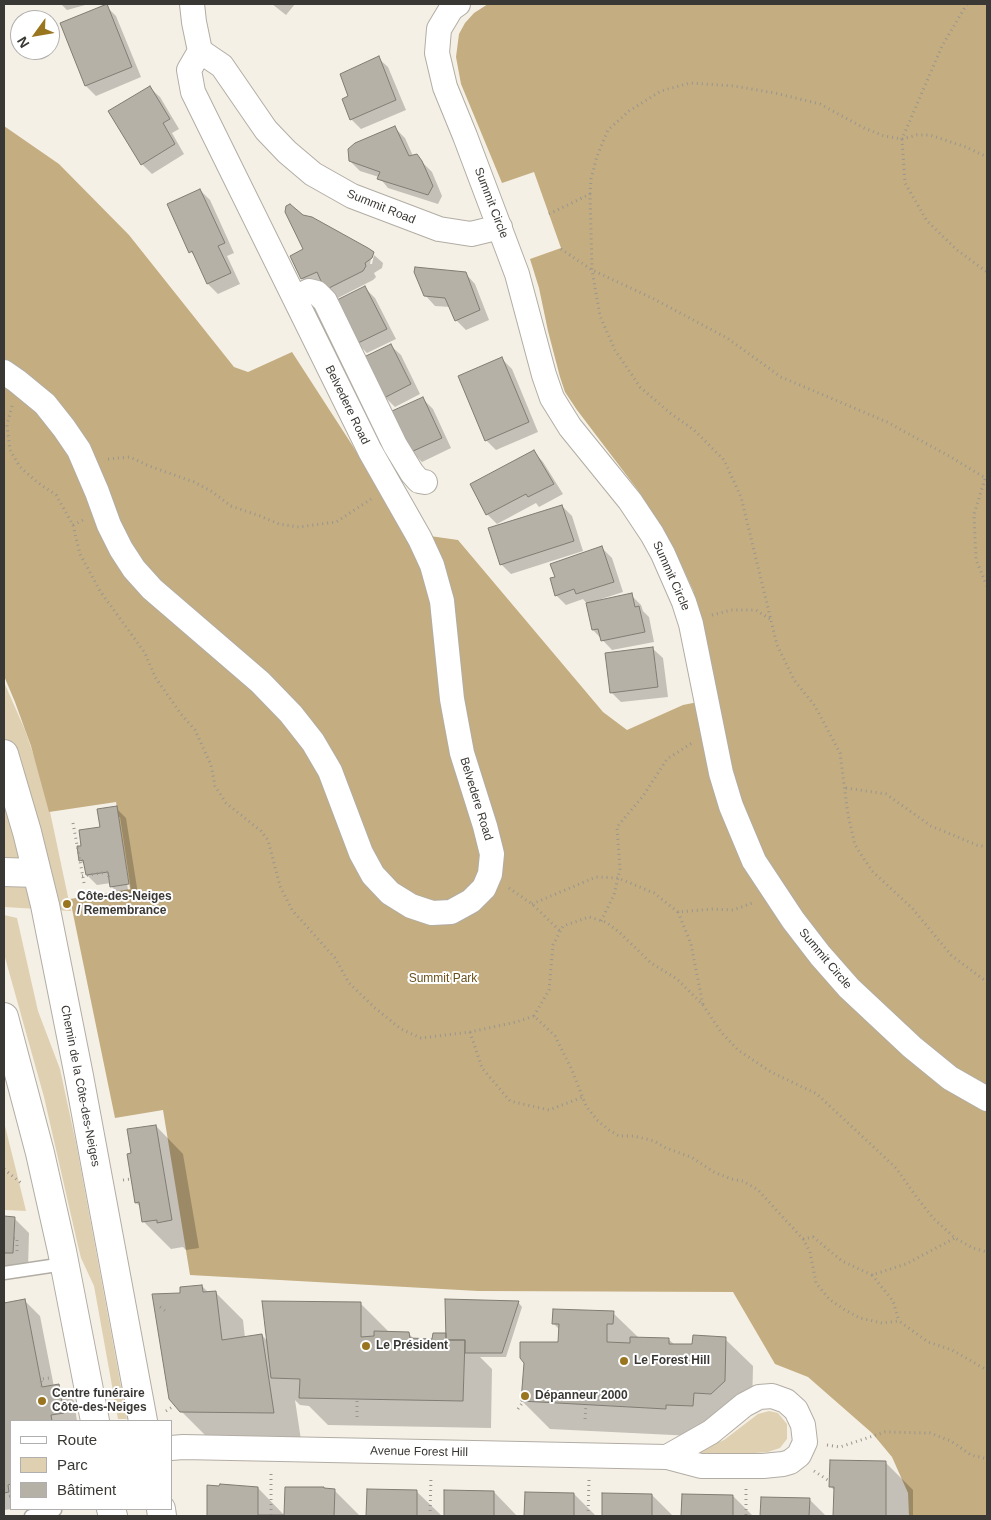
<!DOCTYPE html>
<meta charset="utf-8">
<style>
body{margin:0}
#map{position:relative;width:991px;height:1520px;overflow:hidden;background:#f5f0e6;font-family:Arial,sans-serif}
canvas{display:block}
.frame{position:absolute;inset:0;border:5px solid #3a3834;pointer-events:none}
.legend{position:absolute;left:10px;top:1420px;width:162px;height:90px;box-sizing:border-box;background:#fff;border:1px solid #b0afae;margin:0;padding:6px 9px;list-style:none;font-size:15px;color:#3a3834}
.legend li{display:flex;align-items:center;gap:10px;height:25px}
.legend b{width:25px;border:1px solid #b0afae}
.north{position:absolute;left:10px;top:10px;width:50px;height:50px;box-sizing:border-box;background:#fff;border:1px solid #b0afae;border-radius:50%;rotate:238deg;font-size:14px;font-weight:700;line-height:20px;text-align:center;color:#3a3834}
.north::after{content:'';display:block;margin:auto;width:18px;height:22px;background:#9a7520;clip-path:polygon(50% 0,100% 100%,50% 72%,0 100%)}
</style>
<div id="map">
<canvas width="991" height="1520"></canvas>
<div class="frame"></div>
<ul class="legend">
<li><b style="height:6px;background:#fff"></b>Route</li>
<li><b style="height:14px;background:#e0d0b2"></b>Parc</li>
<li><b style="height:14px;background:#b6b1a7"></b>Bâtiment</li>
</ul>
<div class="north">N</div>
</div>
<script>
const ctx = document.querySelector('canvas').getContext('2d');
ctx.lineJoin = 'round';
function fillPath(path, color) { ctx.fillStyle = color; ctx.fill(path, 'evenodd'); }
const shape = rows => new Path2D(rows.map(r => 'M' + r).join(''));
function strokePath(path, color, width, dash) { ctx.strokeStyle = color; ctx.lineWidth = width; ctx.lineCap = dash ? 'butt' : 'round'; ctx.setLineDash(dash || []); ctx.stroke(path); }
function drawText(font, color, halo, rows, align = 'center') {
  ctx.font = font + ' Arial,sans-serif'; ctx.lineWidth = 4; ctx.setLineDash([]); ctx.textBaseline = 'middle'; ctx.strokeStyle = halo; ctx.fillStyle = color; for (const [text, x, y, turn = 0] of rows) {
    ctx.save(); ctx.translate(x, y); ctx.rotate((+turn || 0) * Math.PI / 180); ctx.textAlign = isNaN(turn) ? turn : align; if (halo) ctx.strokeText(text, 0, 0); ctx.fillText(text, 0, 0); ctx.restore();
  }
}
fillPath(shape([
 [4,682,25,730,45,788,71,911,4,907],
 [4,915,17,918,38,1011,60,1069,76,1143,127,1419,118,1419,94,1286,81,1258,78,1246,44,1097,4,954],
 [4,1122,19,1182,26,1211,4,1210],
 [769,1411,778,1413,787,1424,787,1439,780,1448,768,1452,701,1457,699,1450,724,1440,758,1414]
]), '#e0d0b2');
fillPath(shape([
 [488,4,987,4,987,1516,909,1516,908,1493,892,1457,872,1433,808,1377,775,1364,733,1292,478,1291,190,1275,163,1110,115,1118,70,899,130,889,116,802,49,812,31,746,15,702,4,676,4,126,59,164,129,235,234,367,248,372,292,352,409,533,458,540,603,712,627,730,683,705,718,698,702,623,693,590,680,562,662,527,637,489,577,410,565,392,560,377,548,331,539,288,530,259,561,248,534,172,502,183,461,84,456,57,459,34,465,23,474,13]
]), '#c4ad80');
fillPath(shape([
 [61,4,89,4,67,10],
 [272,4,295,4,286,15],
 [106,6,116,16,141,77,96,96,86,86,62,24],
 [378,58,388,67,406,110,361,129,351,119,344,99,350,97],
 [150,88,160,97,179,129,172,133,184,154,152,174,142,164],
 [395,128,405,138,413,156,416,156,432,172,442,196,438,204,388,188,379,177,360,171,350,161],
 [200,190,210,200,234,253,227,256,240,284,218,294,208,284,197,258,191,252],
 [303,216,367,249,374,254,372,254,370,264,372,264,374,255,383,263,382,268,374,273,376,277,373,280,336,299,312,288,302,278,292,257,305,250],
 [465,273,475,284,489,320,466,330,456,320,450,307,435,306,425,295],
 [365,288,375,298,396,339,367,353,357,343],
 [391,346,401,355,420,394,395,407,385,397],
 [502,359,512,369,538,432,496,450,486,440],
 [423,399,433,409,451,448,422,462,412,452],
 [534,452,543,462,563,494,539,507,536,503,497,524,487,514],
 [562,506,572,516,583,551,511,574,501,564],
 [602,548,612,558,623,592,595,601,596,603,631,595,641,605,643,611,649,617,654,642,612,650,593,630,587,604,583,599,566,605,556,595],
 [653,649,663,658,668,697,621,702,611,692],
 [116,808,126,818,138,894,121,896,111,886,111,883,97,885,87,875,86,866,80,860,83,847,101,828],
 [117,817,120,817,131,890,128,890],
 [156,1126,183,1154,199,1248,186,1250,183,1247,171,1249,143,1221,141,1207,136,1203,128,1155,132,1154],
 [4,1218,14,1218,29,1233,28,1268,4,1267],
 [202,1286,209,1293,215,1292,243,1320,245,1338,262,1335,268,1342,360,1303,388,1331,388,1333,409,1334,415,1340,434,1340,518,1302,522,1307,506,1357,480,1357,492,1369,491,1428,328,1425,309,1406,300,1405,295,1400,301,1440,209,1439,181,1411,182,1294],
 [25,1301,40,1316,54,1387,59,1386,74,1401,77,1421,11,1421,12,1509,4,1510,4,1305],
 [613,1313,639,1338,668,1339,675,1345,693,1345,725,1339,753,1366,752,1409,693,1436,550,1429,522,1401,560,1343,560,1330,554,1324],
 [885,1462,913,1490,913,1516,834,1516,835,1491,830,1486],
 [209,1487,258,1488,285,1516,334,1490,360,1516,208,1516],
 [368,1490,416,1491,442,1516,367,1516],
 [446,1492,494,1492,517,1516,445,1516],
 [526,1493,574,1494,596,1516,525,1516],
 [603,1494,652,1495,673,1516,603,1516],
 [683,1495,733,1496,753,1516,683,1516],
 [762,1498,809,1499,826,1516,762,1516]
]), '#0003');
const building = shape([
 [107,4,132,67,85,86,60,23,107,4],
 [379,56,396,100,350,120,342,99,348,96,340,74,379,56],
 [150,86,170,119,163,123,175,144,141,165,108,111,150,86],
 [395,126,409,156,417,154,422,161,433,186,428,195,377,179,380,172,349,161,348,149,355,143,395,126],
 [200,189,225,243,218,246,231,273,207,284,192,251,189,253,167,204,200,189],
 [290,204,303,215,312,217,368,248,374,252,372,258,365,263,366,266,363,271,325,290,317,272,301,279,290,256,303,249,285,212,286,206,290,204],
 [415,267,466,272,480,310,455,321,445,298,424,296,414,272,415,267],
 [365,286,387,329,356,344,335,301,365,286],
 [391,344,411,384,384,398,364,357,391,344],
 [502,357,529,422,485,441,458,376,502,357],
 [423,397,442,438,411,452,392,411,423,397],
 [534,450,554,484,528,497,526,494,486,515,470,484,534,450],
 [562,505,574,541,500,565,488,528,562,505],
 [602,546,614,582,576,594,574,589,555,596,550,578,555,577,550,564,602,546],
 [632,593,635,607,639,606,645,632,601,641,598,629,592,630,586,603,632,593],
 [653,647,658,687,610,693,605,653,653,647],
 [117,806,129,884,110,887,108,872,86,875,83,860,79,861,77,846,81,846,79,830,100,827,97,809,117,806],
 [156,1125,172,1220,157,1223,157,1220,142,1222,139,1202,135,1203,127,1154,131,1153,127,1129,156,1125],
 [4,1216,15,1217,13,1253,4,1253,4,1216],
 [202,1285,203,1292,216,1291,222,1340,262,1334,274,1413,180,1412,169,1399,152,1294,180,1293,180,1287,202,1285],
 [25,1299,42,1387,59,1384,64,1413,51,1415,52,1421,11,1421,11,1484,8,1485,9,1492,4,1493,4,1303,25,1299],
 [445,1299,519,1301,502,1353,465,1353,465,1340,446,1340,445,1299],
 [262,1301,361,1302,361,1337,374,1336,374,1331,409,1332,410,1338,432,1339,433,1333,446,1333,446,1340,465,1340,463,1401,299,1398,300,1379,271,1378,262,1301],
 [553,1309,614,1311,613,1324,607,1324,607,1342,630,1343,630,1337,669,1338,669,1344,692,1344,693,1335,726,1337,725,1381,711,1394,694,1393,693,1406,666,1405,666,1409,521,1401,524,1363,520,1358,520,1342,558,1342,559,1324,552,1324,553,1309],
 [830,1460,886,1461,886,1516,833,1516,834,1487,829,1487,830,1460],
 [220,1484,258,1487,258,1515,284,1515,285,1487,324,1487,324,1488,335,1489,334,1516,207,1516,207,1485,219,1486,220,1484],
 [367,1489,417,1490,417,1516,366,1516,367,1489],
 [444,1490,494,1491,494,1516,444,1516,444,1490],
 [525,1492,574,1493,574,1516,524,1516,525,1492],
 [602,1493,652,1494,652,1516,602,1516,602,1493],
 [682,1494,733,1495,733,1516,681,1516,682,1494],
 [761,1497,810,1498,809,1516,760,1516,761,1497]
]);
fillPath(building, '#b6b1a7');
strokePath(building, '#807c73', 1);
const lane = shape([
 [4,1273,64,1264],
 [31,1516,55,1510]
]);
const street = shape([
 [458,4,451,9,439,29,437,53,445,87,465,136,517,274,544,375,552,398,570,427,630,501,652,534,663,554,684,602,691,624,721,773,731,806,754,861,793,920,820,955,849,988,912,1047,950,1078,987,1099],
 [200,51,222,66,266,130,287,152,313,174,352,196,439,229,471,234,500,227],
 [295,298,309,291,317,293,325,301,395,445,412,473,419,481,425,482],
 [4,372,17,381,45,404,64,428,79,450,97,492,109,525,121,549,134,569,152,589,260,682,291,714,313,742,330,771,361,853,373,875,390,893,411,906,432,913,451,912,471,901,484,888,490,874,492,854,485,826,462,753,452,699,442,601,432,565,420,539,370,451,193,92,189,70,200,51,194,22,192,4],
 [171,1448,183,1447,667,1457,701,1466,763,1466,783,1464,790,1462,799,1455,805,1442,803,1425,796,1410,786,1401,772,1396,759,1397,744,1405,711,1432,667,1457]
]);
const secondary = shape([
 [4,754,27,832,45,905,79,1076,143,1421],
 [4,872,37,873],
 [4,1017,40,1153,62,1251,95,1421],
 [111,1509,113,1516],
 [161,1509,162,1516]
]);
strokePath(lane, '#b2ada4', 15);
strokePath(street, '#b2ada4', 26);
strokePath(secondary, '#b2ada4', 30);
strokePath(shape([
 [967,4,942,46,902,139,917,135,930,135,966,147,987,157],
 [590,194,591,179,597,156,608,130,629,111,661,91,690,83,734,86,775,93,820,104,864,128,884,136,902,139,905,183,927,221,957,250,987,272],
 [549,214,590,194,592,270,600,316,615,350,640,387,670,413,694,430,724,460,741,497,777,645,794,680,815,706,840,753,848,815,855,845,872,871,912,908,951,955,987,982],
 [561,249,592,270,654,299,727,338,781,377,887,422,949,456,987,479],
 [12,406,7,425,10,450,20,467,37,482,56,495,73,525,80,554,100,591,145,653,155,677,181,714,195,730,211,765,215,786,226,803,261,831,268,840,280,886,292,910,335,958,349,983,375,1008,401,1029,421,1038,470,1032,516,1022,534,1016,555,1036,572,1070,586,1106,597,1120,609,1130,619,1136,634,1136,654,1141,666,1148,691,1157,714,1172,731,1179,743,1181,758,1190,803,1239,810,1252,816,1283,829,1299,845,1310,860,1318,882,1323,899,1321,928,1342,952,1350,987,1370],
 [108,459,130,457,149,466,194,482,211,491,231,506,260,516,279,524,299,527,336,522,371,499],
 [985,479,974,514,976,560,987,586],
 [73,525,83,520],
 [712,615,731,610,756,610,770,619],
 [846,788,886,794,931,826,977,845,987,847],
 [73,823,84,883],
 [82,876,108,872,109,878],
 [509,888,532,904,560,931],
 [532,904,596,877,618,878,654,893,678,912,713,909,733,910,755,902],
 [678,912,691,944,703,1005],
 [601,921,614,895,620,869,617,827,643,796,667,759,692,743],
 [534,1016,549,990,553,945,563,926,589,917,606,922,619,932,651,963,677,979,703,1005,721,1032,738,1050,771,1072,817,1094,896,1168,915,1195,933,1218,955,1238,973,1248,987,1252],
 [470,1032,482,1068,510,1101,549,1110,583,1097],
 [4,1169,21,1183],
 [123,1180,131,1179],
 [14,1238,17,1238,17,1254],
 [803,1239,813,1237,842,1261,872,1275,906,1264,955,1238],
 [872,1275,893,1301,899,1321],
 [160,1307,167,1312],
 [42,1387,41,1379,49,1378],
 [518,1409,523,1402],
 [166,1411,174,1406],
 [357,1417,357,1399],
 [585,1419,586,1405],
 [827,1445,840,1447,885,1432,930,1433,951,1441,971,1455,987,1459],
 [814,1471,829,1481],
 [746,1489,746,1516],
 [4,1497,11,1496],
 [271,1515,271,1473],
 [430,1516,431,1476],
 [588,1516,589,1480]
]), '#99968f', 3, [1, 4]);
strokePath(lane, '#fff', 12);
strokePath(street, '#fff', 24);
strokePath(secondary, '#fff', 28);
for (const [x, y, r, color] of [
 [67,904,5,"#9a7520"],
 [366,1346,5,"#9a7520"],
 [624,1361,5,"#9a7520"],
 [525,1396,5,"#9a7520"],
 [42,1401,5,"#9a7520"]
]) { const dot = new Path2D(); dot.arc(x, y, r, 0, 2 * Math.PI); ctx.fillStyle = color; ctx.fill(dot); strokePath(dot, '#fff', 2); }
drawText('12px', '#3a3834', '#fff', [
 ["Summit Circle",491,203,69],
 ["Summit Road",381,207,22],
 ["Belvedere Road",347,405,64],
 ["Summit Circle",671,576,66],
 ["Belvedere Road",476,799,73],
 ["Summit Circle",825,959,50],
 ["Chemin de la Côte-des-Neiges",80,1086,79],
 ["Avenue Forest Hill",419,1452,1]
]);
drawText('bold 12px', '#3a3834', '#fff', [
 ["Côte-des-Neiges",77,897],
 ["/ Remembrance",77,911],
 ["Le Président",376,1346],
 ["Le Forest Hill",634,1361],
 ["Centre funéraire",52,1394],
 ["Côte-des-Neiges",52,1408],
 ["Dépanneur 2000",535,1396]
], 'left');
drawText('12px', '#68501b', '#fff', [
 ["Summit Park",443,979]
]);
</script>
